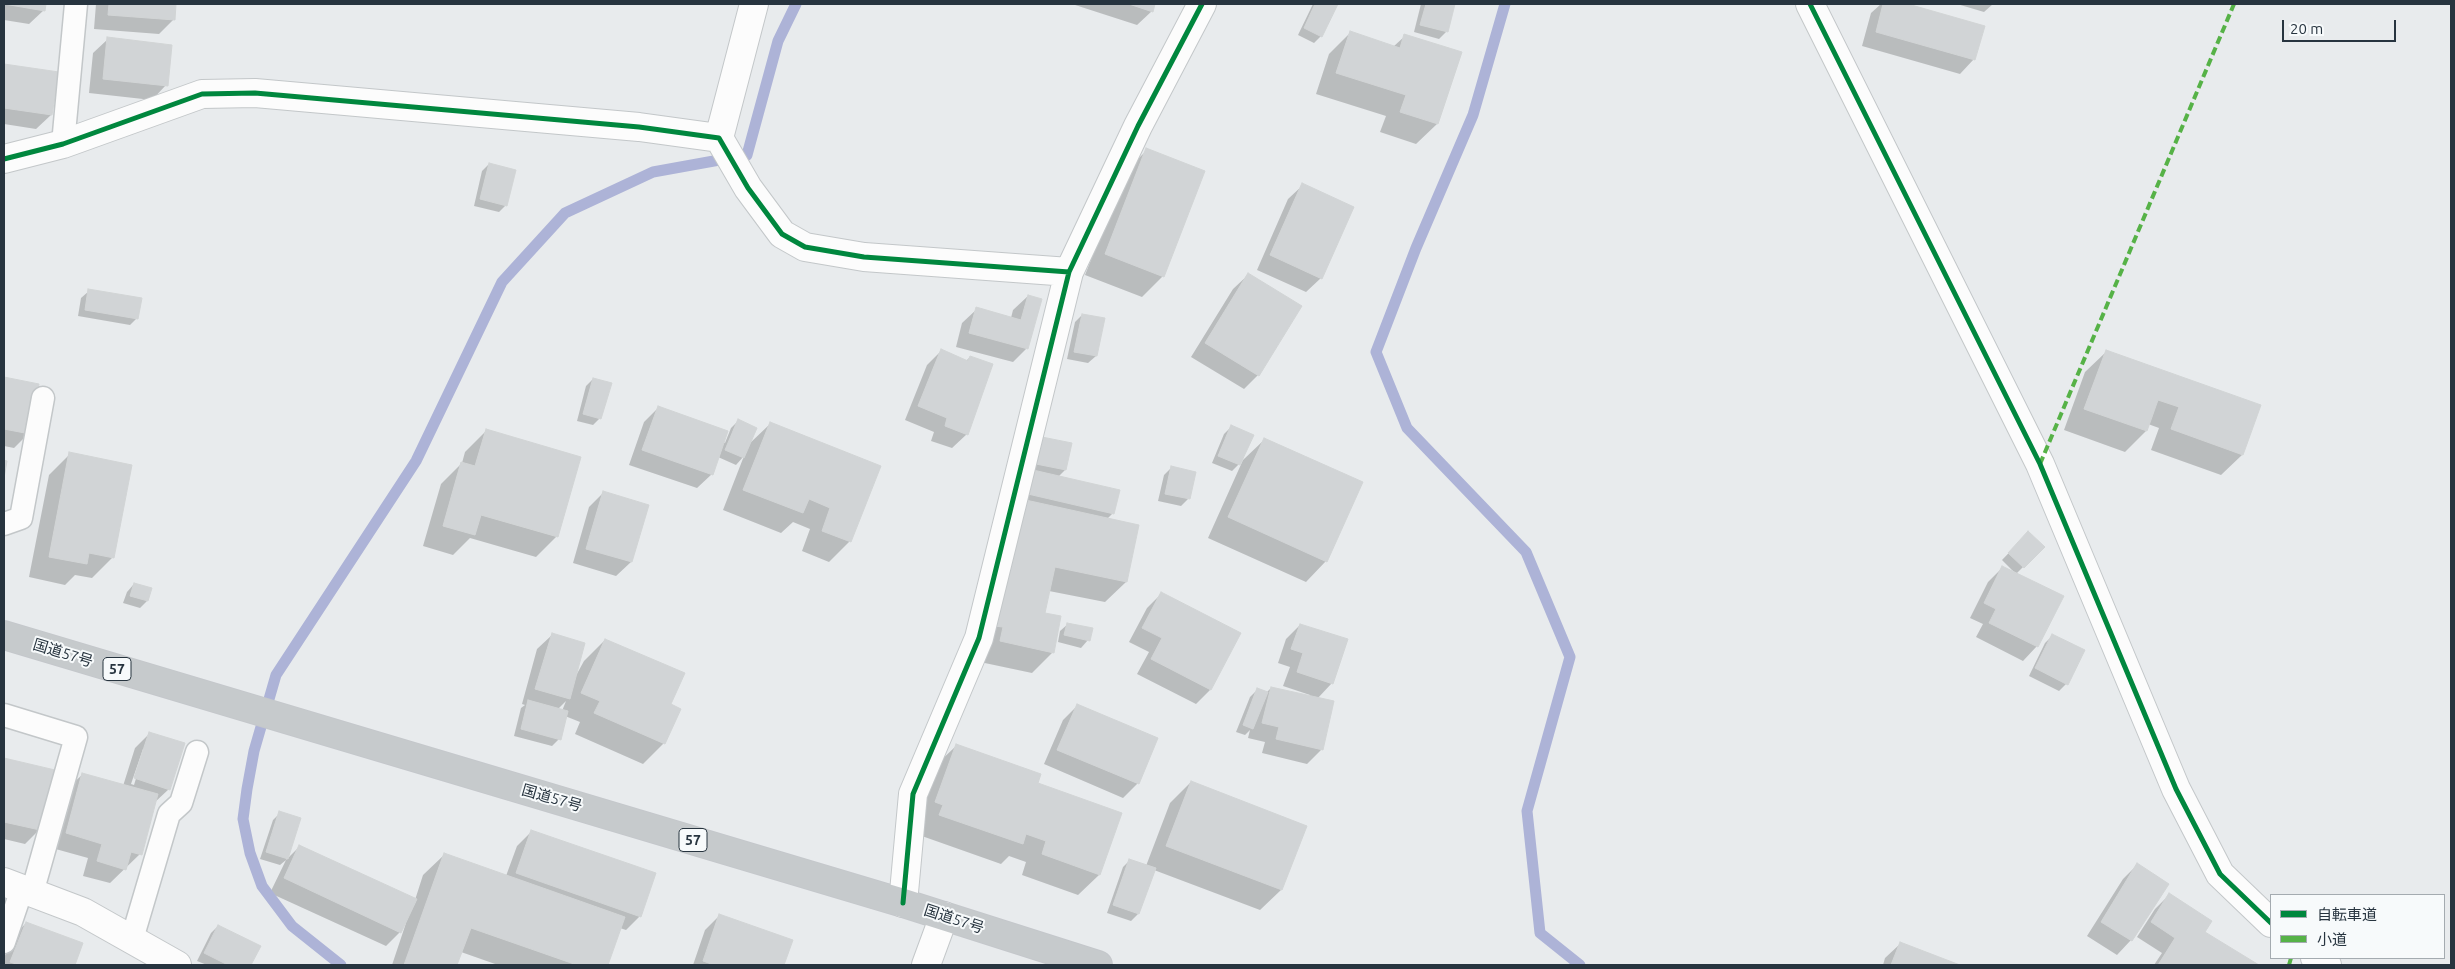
<!DOCTYPE html>
<meta charset="utf-8">
<style>
body{margin:0}
#map{position:relative;width:2455px;height:969px;overflow:hidden;background:#e8ebed;font-family:Ubuntu,"Noto Sans JP",sans-serif}
canvas{display:block}
.frame{position:absolute;inset:0;border:5px solid #27343f;pointer-events:none}
.legend{position:absolute;left:2270px;top:894px;width:175px;height:65px;box-sizing:border-box;background:#f7fafb;border:1px solid #a4abb0;margin:0;padding:6px 9px;list-style:none;font-size:15px;color:#27343f}
.legend li{display:flex;align-items:center;gap:10px;height:25px}
.legend b{width:25px;border:1px solid #a4abb0}
.scale{position:absolute;left:2282px;top:20px;width:114px;height:22px;box-sizing:border-box;border:2px solid #27343f;border-top:0;padding-left:6px;font-size:15px;line-height:18px;white-space:nowrap;color:#27343f;-webkit-text-stroke:4px #f7fafb;paint-order:stroke}
</style>
<div id="map">
<canvas width="2455" height="969"></canvas>
<div class="frame"></div>
<ul class="legend">
<li><b style="height:6px;background:#00873e"></b>自転車道</li>
<li><b style="height:6px;background:#56b247"></b>小道</li>
</ul>
<div class="scale">20 m</div>
</div>
<script>
const ctx = document.querySelector('canvas').getContext('2d');
ctx.lineJoin = 'round';
function fillPath(path, color) { ctx.fillStyle = color; ctx.fill(path, 'evenodd'); }
const shape = rows => new Path2D(rows.map(r => 'M' + r).join(''));
function strokePath(path, color, width, dash) { ctx.strokeStyle = color; ctx.lineWidth = width; ctx.lineCap = dash ? 'butt' : 'round'; ctx.setLineDash(dash || []); ctx.stroke(path); }
function drawText(font, color, halo, rows, align = 'center') {
  ctx.font = font + ' Ubuntu,"Noto Sans JP",sans-serif'; ctx.lineWidth = 4; ctx.setLineDash([]); ctx.textBaseline = 'middle'; ctx.strokeStyle = halo; ctx.fillStyle = color; for (const [text, x, y, turn = 0] of rows) {
    ctx.save(); ctx.translate(x, y); ctx.rotate((+turn || 0) * Math.PI / 180); ctx.textAlign = isNaN(turn) ? turn : align; if (halo) ctx.strokeText(text, 0, 0); ctx.fillText(text, 0, 0); ctx.restore();
  }
}
fillPath(shape([
 [4,4,45,4,44,10,29,24,4,20],
 [96,4,175,4,174,19,159,34,94,29],
 [1072,4,1154,4,1152,11,1137,25],
 [1313,4,1336,5,1321,36,1314,43,1298,35],
 [1421,4,1454,4,1446,32,1439,39,1414,32],
 [1881,4,1903,4,1984,27,1974,59,1960,74,1862,46,1871,13],
 [1957,4,1993,4,1984,12],
 [1350,33,1393,47,1405,36,1437,124,1416,144,1380,132,1386,116,1316,94,1329,54],
 [108,39,166,85,152,100,89,93,93,53],
 [4,65,57,73,51,115,36,129,4,124],
 [1147,150,1163,276,1142,297,1085,275,1126,171],
 [489,164,506,205,499,212,474,206,482,171],
 [1303,185,1321,278,1306,292,1257,270,1288,199],
 [1248,275,1258,375,1244,389,1191,357,1233,289],
 [89,291,137,318,130,325,78,316,81,298],
 [1028,296,1027,348,1013,362,956,347,962,323,977,309,1011,318,1013,310],
 [1082,315,1096,356,1088,363,1067,359,1075,322],
 [941,351,966,361,970,357,967,434,952,448,931,441,934,432,905,420,927,365],
 [2106,352,2242,455,2221,475,2151,450,2159,428,2148,424,2146,431,2125,452,2064,430,2085,372],
 [4,379,38,385,28,434,14,448,4,446],
 [593,379,600,418,593,425,577,421,586,386],
 [658,408,725,443,731,428,738,421,748,445,770,424,880,467,850,541,829,562,802,551,810,529,793,522,781,533,723,510,744,456,736,465,718,457,712,474,697,488,629,465,644,422],
 [1231,427,1239,464,1232,471,1212,463,1224,434],
 [486,431,557,536,536,557,470,538,453,555,423,546,441,484,462,463,465,452],
 [1264,440,1326,561,1306,582,1208,538,1243,460],
 [1035,446,1065,470,1058,477,1113,513,1107,519,1126,582,1105,602,1049,591,1044,614,1053,652,1032,673,980,662],
 [70,454,113,557,92,578,75,575,65,585,29,577,49,475],
 [1171,468,1194,473,1188,499,1181,506,1158,501,1164,475],
 [603,493,647,505,631,562,616,576,573,563,589,507],
 [2028,533,2043,547,2016,574,2037,646,2023,661,1976,637,1983,624,1970,618,1988,582,2002,568,2016,574,2002,560],
 [134,584,147,601,140,608,123,603,127,592],
 [1161,594,1210,690,1196,704,1137,674,1149,652,1129,642,1147,608],
 [1068,624,1088,640,1081,648,1058,642,1060,631],
 [1300,625,1332,683,1317,699,1322,749,1307,764,1262,753,1265,742,1248,738,1250,730,1245,735,1236,732,1250,697,1257,690,1266,693,1271,688,1310,697,1310,695,1283,686,1290,667,1278,663,1286,639],
 [552,635,573,681,584,661,605,640,670,705,664,743,643,764,575,734,580,722,565,716,559,739,552,746,514,736,521,708,525,705,522,704,537,649],
 [566,701,562,711,558,709],
 [2052,636,2066,684,2059,691,2029,676,2045,643],
 [1077,706,1138,783,1123,798,1044,764,1063,720],
 [150,733,169,789,154,803,140,854,110,883,83,876,88,858,52,848,68,788,83,774,123,786,135,748],
 [143,749,145,749,134,785,131,784],
 [956,746,1036,784,1121,814,1099,875,1078,895,1022,875,1026,862,1009,856,1001,864,919,835,915,823,935,766],
 [4,759,53,771,39,830,25,844,4,839],
 [1191,782,1281,890,1260,910,1154,870,1138,914,1131,921,1107,913,1123,867,1130,860,1146,866,1170,803],
 [280,813,299,819,286,860,300,846,415,900,423,875,444,855,506,876,517,846,532,831,640,916,626,930,620,928,607,965,498,965,461,952,456,965,392,965,406,923,405,923,400,932,386,946,270,893,286,860,280,865,260,859,273,820],
 [2137,865,2167,884,2131,940,2117,955,2087,936,2123,879],
 [2169,895,2203,932,2257,965,2154,965,2162,953,2137,937,2155,909],
 [720,915,791,940,782,965,693,965,705,930],
 [26,923,82,944,74,965,4,965,4,958,12,938],
 [218,926,260,947,250,965,207,965,197,961,211,933],
 [1900,944,1956,965,1883,965,1885,958]
]), '#0003');
strokePath(shape([
 [1505,4,1473,115,1416,248,1376,352,1407,428,1526,552,1570,657,1527,811,1540,933,1580,965],
 [341,965,292,926,262,886,250,853,243,819,247,789,254,751,276,675,416,461,502,282,565,213,653,172,747,155,778,41,796,4]
]), '#adb3d7', 11);
const building = shape([
 [4,4,46,4,45,11,4,4],
 [109,4,176,4,175,20,108,15,109,4],
 [1129,4,1155,4,1153,12,1129,4],
 [1315,4,1338,4,1322,37,1304,28,1315,4],
 [1426,4,1455,4,1448,32,1420,25,1426,4],
 [1883,4,1908,4,1985,26,1975,60,1876,32,1883,4],
 [1350,31,1400,48,1404,34,1462,52,1438,124,1400,112,1406,95,1336,73,1350,31],
 [107,37,172,45,168,86,103,79,107,37],
 [4,64,59,72,52,115,4,108,4,64],
 [1146,148,1205,171,1164,277,1105,254,1146,148],
 [489,163,516,170,507,206,480,199,489,163],
 [1302,183,1354,207,1322,279,1270,255,1302,183],
 [1248,273,1302,306,1259,376,1205,343,1248,273],
 [88,289,142,298,138,319,85,310,88,289],
 [1028,295,1042,299,1028,349,969,333,976,307,1021,320,1028,295],
 [1082,314,1105,318,1097,356,1074,352,1082,314],
 [941,349,968,361,970,356,993,364,968,435,945,426,947,418,918,406,941,349],
 [2106,350,2261,405,2243,455,2171,429,2179,407,2158,400,2147,431,2084,409,2106,350],
 [4,377,39,384,30,434,4,429,4,377],
 [593,378,612,383,601,419,583,414,593,378],
 [658,406,728,431,713,475,642,450,658,406],
 [738,419,757,428,744,458,725,450,738,419],
 [770,422,881,466,851,542,822,531,830,508,809,499,803,513,743,490,770,422],
 [1231,425,1254,435,1240,465,1218,456,1231,425],
 [486,429,581,457,558,537,481,515,475,535,443,526,461,462,475,466,486,429],
 [1042,437,1072,443,1066,470,1036,464,1042,437],
 [1264,438,1363,482,1327,562,1228,517,1264,438],
 [69,452,132,465,114,558,89,553,87,564,49,557,69,452],
 [4,460,7,461,4,478,4,460],
 [1171,466,1196,472,1190,499,1165,494,1171,466],
 [1033,470,1120,490,1114,514,1028,494,1033,470],
 [603,491,649,505,632,562,586,549,603,491],
 [1021,499,1139,525,1127,582,1055,567,1045,613,1061,616,1054,653,1000,641,1003,627,994,626,1021,499],
 [2028,531,2045,547,2024,568,2008,553,2028,531],
 [2002,566,2064,596,2038,647,1989,623,1996,609,1984,603,2002,566],
 [134,583,152,588,148,601,130,596,134,583],
 [1161,592,1241,633,1211,690,1151,659,1162,638,1142,628,1161,592],
 [1067,623,1093,628,1090,641,1064,635,1067,623],
 [1300,624,1348,639,1333,684,1297,672,1303,653,1291,649,1300,624],
 [552,633,585,643,570,699,535,689,552,633],
 [2052,634,2085,650,2068,685,2035,668,2052,634],
 [605,639,685,673,671,704,681,709,665,744,594,713,600,701,581,693,605,639],
 [1271,687,1334,701,1323,750,1276,739,1279,727,1262,723,1271,687],
 [1257,688,1268,692,1253,729,1243,725,1257,688],
 [528,700,568,711,561,740,521,729,528,700],
 [1077,704,1158,738,1139,784,1057,750,1077,704],
 [149,732,185,743,170,790,134,778,149,732],
 [956,744,1041,774,1038,783,1122,813,1100,875,1042,854,1046,841,1026,834,1023,844,939,815,943,805,935,802,956,744],
 [4,758,55,770,40,830,4,822,4,758],
 [82,773,158,794,142,855,131,852,126,870,97,861,102,844,66,833,82,773],
 [1191,781,1307,826,1282,890,1166,846,1191,781],
 [279,811,301,818,288,859,266,852,279,811],
 [531,830,656,873,641,917,516,873,531,830],
 [299,845,417,899,401,933,284,878,299,845],
 [444,853,625,917,608,965,577,965,471,928,457,965,404,965,444,853],
 [1129,859,1156,868,1139,914,1113,905,1129,859],
 [2137,863,2169,884,2132,941,2101,922,2137,863],
 [2169,893,2212,921,2205,932,2259,965,2158,965,2175,938,2151,922,2169,893],
 [719,914,793,940,784,965,714,965,703,961,719,914],
 [26,922,83,943,75,965,19,965,10,962,26,922],
 [218,925,261,946,251,965,228,965,204,953,218,925],
 [1900,942,1960,965,1891,965,1900,942]
]);
fillPath(building, '#d1d4d6');
strokePath(building, '#d1d4d5', 1);
const service = shape([
 [63,144,76,4],
 [4,524,21,518,43,398],
 [4,715,76,737,32,893],
 [132,939,169,814,181,803,197,752],
 [4,942,22,889]
]);
const minor = shape([
 [1810,4,2040,464,2176,789,2220,874,2271,923],
 [719,138,754,4],
 [4,159,63,144,202,94,255,93,639,127,719,138,748,188,782,234,805,247,864,257,1069,272],
 [4,882,83,912,177,965],
 [903,903,913,794,979,638,1069,272,1138,126,1202,4],
 [2315,958,2327,965],
 [926,965,944,916]
]);
const trunk = shape([
 [4,635,903,903,1098,965]
]);
strokePath(service, '#c3c7c9', 25);
strokePath(minor, '#c3c7c9', 30);
strokePath(trunk, '#c4c7cb', 30);
strokePath(service, '#fcfcfc', 22);
strokePath(minor, '#fcfcfc', 28);
strokePath(trunk, '#c6cacc', 28);
strokePath(shape([
 [2040,464,2234,4],
 [2289,965,2291,958]
]), '#56b247', 4, [8, 4]);
strokePath(shape([
 [1810,4,2040,464,2176,789,2220,874,2271,923],
 [4,159,63,144,202,94,255,93,639,127,719,138,748,188,782,234,805,247,864,257,1069,272],
 [903,903,913,794,979,638,1069,272,1138,126,1202,4]
]), '#00873e', 5);
for (const [x, y, w] of [
 [117,669,28],
 [693,840,28]
]) { const box = new Path2D(); box.roundRect(x - w / 2, y - 11.5, w, 23, 4); ctx.fillStyle = '#f7fafb'; ctx.fill(box); strokePath(box, '#27343f', 1); }
drawText('bold 14px', '#27343f', null, [
 ["57",117,669],
 ["57",693,840]
]);
drawText('15px', '#27343f', '#f7fafb', [
 ["国道57号",63,653,17],
 ["国道57号",552,798,16],
 ["国道57号",954,919,18]
]);
</script>
